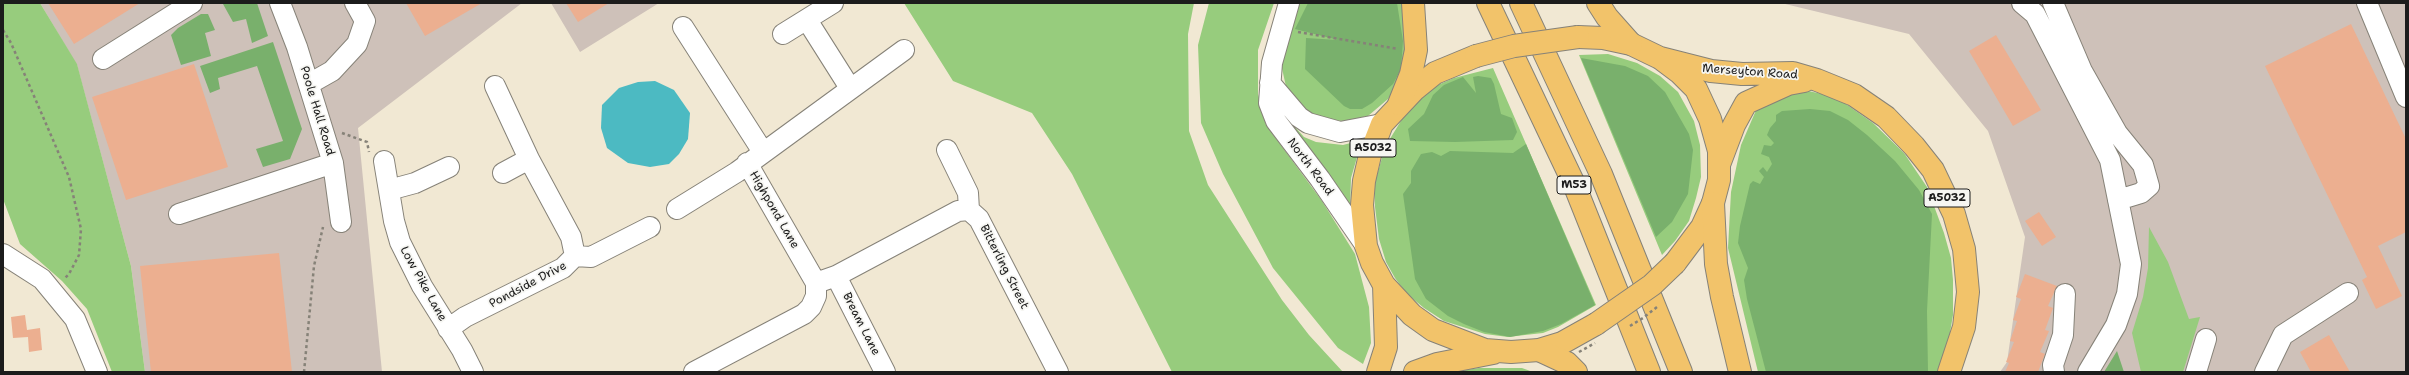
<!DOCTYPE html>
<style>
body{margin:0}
#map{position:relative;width:2409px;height:375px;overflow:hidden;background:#f1e8d3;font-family:"Shantell Sans",sans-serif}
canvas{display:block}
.frame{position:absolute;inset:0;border:4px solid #1c1c1c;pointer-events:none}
</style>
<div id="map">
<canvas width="2409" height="375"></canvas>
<div class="frame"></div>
</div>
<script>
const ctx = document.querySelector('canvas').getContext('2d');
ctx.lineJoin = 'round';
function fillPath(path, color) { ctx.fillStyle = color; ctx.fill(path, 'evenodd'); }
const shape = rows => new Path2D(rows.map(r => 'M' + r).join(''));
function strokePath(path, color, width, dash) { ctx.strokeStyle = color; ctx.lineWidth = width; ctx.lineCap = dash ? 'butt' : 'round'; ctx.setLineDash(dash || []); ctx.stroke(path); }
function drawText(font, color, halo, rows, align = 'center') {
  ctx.font = font + ' "Shantell Sans",sans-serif'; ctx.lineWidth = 3.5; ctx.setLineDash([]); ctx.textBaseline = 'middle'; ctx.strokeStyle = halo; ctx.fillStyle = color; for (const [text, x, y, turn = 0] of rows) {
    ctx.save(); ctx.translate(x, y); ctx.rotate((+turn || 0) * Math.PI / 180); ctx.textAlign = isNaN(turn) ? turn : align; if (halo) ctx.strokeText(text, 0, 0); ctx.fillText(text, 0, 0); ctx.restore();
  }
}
fillPath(shape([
 [40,3,522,3,358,128,382,372,145,372,131,266,77,65],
 [551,3,659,3,580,52],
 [1781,3,2406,3,2406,372,2000,372,2007,362,2025,237,1988,131,1909,34]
]), '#cec1b9');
fillPath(shape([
 [3,3,40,3,77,64,131,266,145,372,112,372,87,309,62,281,20,244,3,199],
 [904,3,1194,3,1188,34,1189,131,1208,185,1282,300,1309,335,1343,372,1172,372,1072,174,1032,113,953,81],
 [1209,3,1274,3,1258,50,1258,94,1266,125,1322,201,1355,254,1369,307,1371,343,1363,364,1338,348,1273,268,1223,174,1201,123,1198,45],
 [1298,3,1402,3,1410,44,1395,87,1388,99,1368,116,1345,121,1324,120,1305,111,1287,91,1281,64],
 [1608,54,1637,63,1660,76,1678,92,1694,121,1700,145,1701,177,1696,198,1689,221,1675,241,1662,255,1579,55],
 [1493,68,1596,305,1558,327,1543,333,1525,335,1508,337,1485,334,1444,321,1424,308,1406,293,1395,278,1386,262,1379,239,1375,207,1374,186,1385,147,1407,111,1433,87,1454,78],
 [1804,90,1822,94,1843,102,1873,123,1904,153,1927,187,1944,233,1951,258,1953,280,1953,315,1947,350,1939,372,1758,372,1728,248,1731,192,1741,145,1757,108,1766,99],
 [1295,127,1304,137,1316,142,1343,145,1362,140,1351,178,1350,210,1288,131],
 [2149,227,2168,262,2189,319,2200,317,2183,372,2141,372,2132,333,2143,297,2148,268],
 [1479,368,1522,368,1533,372,1452,372]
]), '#97cc7d');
fillPath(shape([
 [225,3,257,3,268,36,252,43,246,19,233,22,223,4],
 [1308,3,1397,3,1403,41,1401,69,1393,84,1372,103,1362,109,1350,109,1344,106,1305,69,1306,38,1338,40,1295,29],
 [201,14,208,14,215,30,205,33,211,56,181,65,171,35,178,28],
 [273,42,302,129,290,159,263,167,256,149,283,141,257,66,218,78,220,89,210,93,200,66],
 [1581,58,1625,66,1648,76,1665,92,1689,134,1693,150,1688,194,1672,222,1656,237],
 [1478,76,1491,78,1494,84,1501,114,1512,118,1517,132,1513,140,1455,142,1410,141,1408,129,1424,114,1433,95,1444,85,1463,77,1476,93,1473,77],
 [1810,109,1830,111,1848,120,1867,135,1895,161,1919,190,1932,214,1927,311,1928,372,1766,372,1747,299,1744,280,1748,268,1738,243,1740,226,1750,184,1753,181,1760,184,1764,177,1759,171,1763,167,1767,172,1772,164,1769,157,1761,154,1764,145,1771,146,1774,143,1767,135,1770,128,1776,121,1776,115,1782,111],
 [1526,144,1595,305,1561,324,1543,331,1510,337,1484,332,1464,324,1448,316,1426,299,1415,279,1403,194,1411,183,1411,171,1421,154,1432,152,1441,156,1450,151,1513,153],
 [2117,351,2124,372,2104,372]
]), '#79b06c');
fillPath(shape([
 [655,81,674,90,690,113,688,139,679,154,669,164,650,167,628,163,607,148,601,128,602,105,619,88,638,82]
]), '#4cbac2');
fillPath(shape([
 [48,3,140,3,74,44],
 [406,3,482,3,425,36],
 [566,3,609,3,578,22],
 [2351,24,2406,139,2406,232,2378,246,2402,296,2376,309,2362,280,2367,277,2265,66],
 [1996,35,2041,110,2013,126,1969,51],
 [194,64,228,167,126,200,92,97],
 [2039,212,2056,237,2042,246,2025,221],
 [279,253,292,372,151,372,140,266],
 [2025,274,2057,286,2048,306,2053,308,2045,330,2049,331,2040,352,2045,354,2038,372,2005,372,2009,363,2006,362,2014,342,2010,341,2017,321,2013,320,2021,299,2016,297],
 [25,315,27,330,40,328,42,350,29,352,28,337,13,338,11,317],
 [2329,335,2350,372,2311,372,2300,352]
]), '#ecaf90');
const minor = shape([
 [280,3,297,47,333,163,341,222],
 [1289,3,1272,63,1269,103,1276,121,1320,179,1366,246],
 [2022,3,2035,14,2110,160,2131,264,2127,294,2116,325,2088,372],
 [2053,3,2082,71,2117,133,2143,165,2149,186,2141,193,2118,200],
 [2367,3,2406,97],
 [807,20,850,88],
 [683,27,763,152],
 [783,34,833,3],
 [103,59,192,3],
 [1270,83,1299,117,1308,123,1340,132,1382,124],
 [309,84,332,71,357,44,365,21,355,3],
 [947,150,968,193,969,210],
 [384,161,394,221,400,242,422,286,462,350,473,372],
 [503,173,529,159],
 [389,190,415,183,449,167],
 [677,209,737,172,904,50],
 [179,214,333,163],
 [3,254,42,279,75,319,97,372],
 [575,256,591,257,650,227],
 [836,276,885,372],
 [816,283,836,276,958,211,969,210,979,219,1058,372],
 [448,329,465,317,563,268,575,256,571,237,529,159,495,86],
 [694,372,804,314,811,307,816,296,816,283,747,163],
 [2054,372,2053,365,2063,335,2065,294],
 [2196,372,2206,339],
 [2265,372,2283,335,2348,293]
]);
const major = shape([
 [1578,37,1603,38,1631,44,1660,58,1680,73,1696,89,1710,119,1719,151,1719,180,1713,203,1702,227,1675,263],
 [1476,56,1435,73,1414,90,1382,124,1370,155,1364,181,1362,205,1366,246,1372,263,1384,285,1412,315,1433,330,1485,350,1511,352,1539,350,1562,343,1596,324],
 [1660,58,1711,71,1742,74,1793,73,1817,80,1854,95,1886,117,1914,146,1933,170,1954,214,1964,249,1968,292,1964,327,1949,372],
 [1720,162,1734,125,1746,103,1788,84,1804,81],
 [1378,372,1386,347,1384,285],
 [1415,372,1437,364,1493,353]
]);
const highway = shape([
 [1488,3,1574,184,1649,372],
 [1521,3,1601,174,1681,372],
 [1598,3,1607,17,1631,44],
 [1399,104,1411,74,1416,50,1413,3],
 [1713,203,1716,264,1722,297,1740,372],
 [1539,350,1567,363,1576,372]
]);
strokePath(minor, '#868278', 22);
strokePath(major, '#868278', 24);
strokePath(highway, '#868278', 24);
strokePath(shape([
 [3,30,11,43,69,177,81,229,79,255,69,274,64,279],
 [1298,32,1398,49],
 [342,133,367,142,369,152],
 [304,372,314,266,323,227]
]), '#868278', 2.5, [3, 3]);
strokePath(minor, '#fff', 20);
strokePath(major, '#f2c36a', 22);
strokePath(highway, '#f2c36a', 22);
const majorBridge = shape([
 [1476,56,1514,46,1578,37],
 [1596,324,1652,285,1675,263]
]);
strokePath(majorBridge, '#868278', 24, []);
strokePath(shape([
 [1630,326,1643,318,1657,307],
 [1579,352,1595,343]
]), '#868278', 2.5, [3, 3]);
strokePath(majorBridge, '#f2c36a', 22);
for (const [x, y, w] of [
 [1373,148,46],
 [1574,185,34],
 [1947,198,46]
]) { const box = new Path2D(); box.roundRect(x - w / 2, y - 9, w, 18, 3); ctx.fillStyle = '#f6f6f2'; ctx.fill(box); strokePath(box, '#1c1c1c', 1); }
drawText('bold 11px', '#1c1c1c', null, [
 ["A5032",1373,148],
 ["M53",1574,185],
 ["A5032",1947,198]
]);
drawText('12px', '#1c1c1c', '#f6f6f2', [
 ["Merseyton Road",1750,72,4],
 ["Poole Hall Road",317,111,73],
 ["North Road",1310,167,53],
 ["Highpond Lane",774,210,60],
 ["Bitterling Street",1004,267,63],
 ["Low Pike Lane",423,284,61],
 ["Pondside Drive",528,285,-28],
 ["Bream Lane",861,324,63]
]);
</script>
